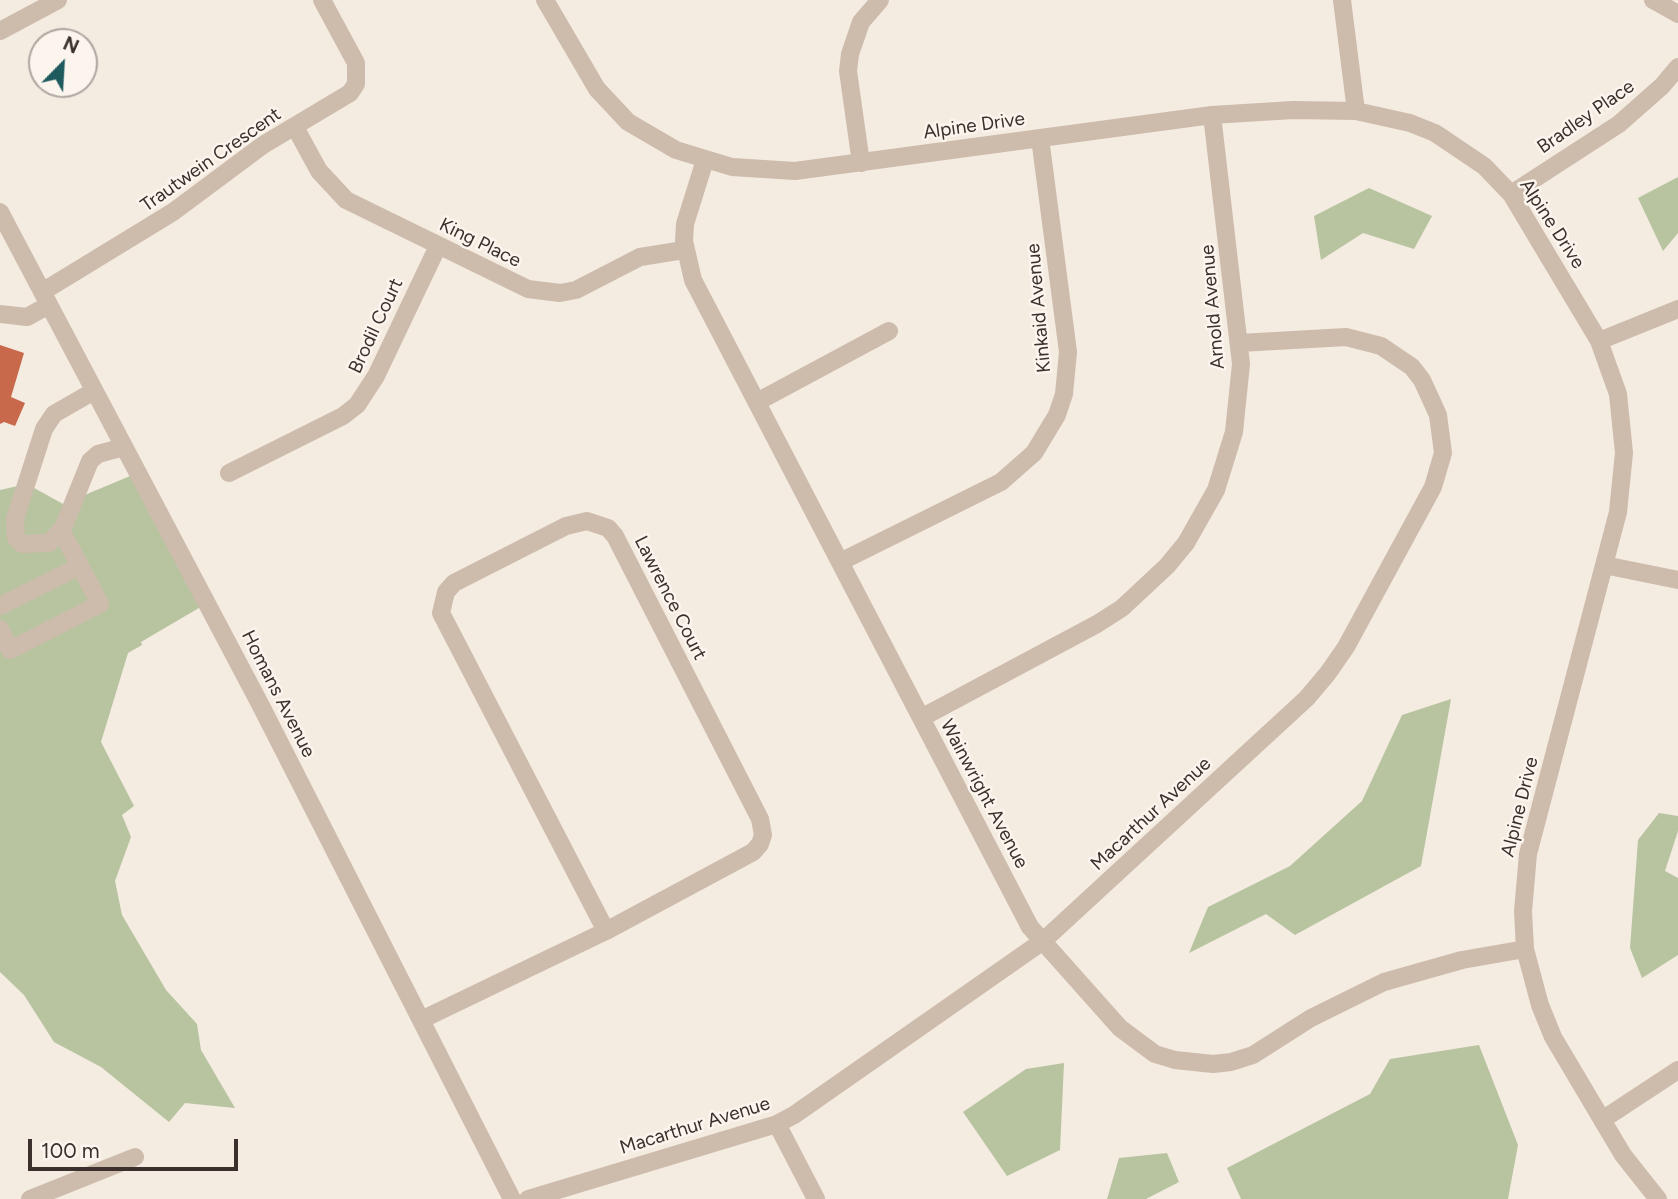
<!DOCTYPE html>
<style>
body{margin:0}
#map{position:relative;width:1678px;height:1199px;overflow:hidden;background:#f4ebe1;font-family:Figtree,sans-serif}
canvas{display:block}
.north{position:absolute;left:28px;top:28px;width:70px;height:70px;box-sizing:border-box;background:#fbf5ee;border:2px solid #aea6a0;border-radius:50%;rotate:24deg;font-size:19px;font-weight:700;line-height:28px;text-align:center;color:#3b302b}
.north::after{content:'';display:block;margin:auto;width:24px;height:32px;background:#1f5a5e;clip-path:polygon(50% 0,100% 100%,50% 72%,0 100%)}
.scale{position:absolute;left:28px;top:1139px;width:210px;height:32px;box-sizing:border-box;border:4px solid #3b302b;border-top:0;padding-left:9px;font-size:21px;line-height:24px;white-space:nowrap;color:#3b302b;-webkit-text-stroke:5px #fbf5ee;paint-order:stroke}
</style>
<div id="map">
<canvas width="1678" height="1199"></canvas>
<div class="north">N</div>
<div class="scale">100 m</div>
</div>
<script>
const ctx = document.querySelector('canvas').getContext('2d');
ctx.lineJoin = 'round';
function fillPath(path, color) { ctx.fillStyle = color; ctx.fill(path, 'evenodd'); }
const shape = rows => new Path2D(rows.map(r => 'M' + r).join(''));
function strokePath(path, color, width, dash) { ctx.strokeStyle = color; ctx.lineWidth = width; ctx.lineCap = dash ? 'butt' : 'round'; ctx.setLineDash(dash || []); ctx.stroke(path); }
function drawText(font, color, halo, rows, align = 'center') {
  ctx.font = font + ' Figtree,sans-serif'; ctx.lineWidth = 5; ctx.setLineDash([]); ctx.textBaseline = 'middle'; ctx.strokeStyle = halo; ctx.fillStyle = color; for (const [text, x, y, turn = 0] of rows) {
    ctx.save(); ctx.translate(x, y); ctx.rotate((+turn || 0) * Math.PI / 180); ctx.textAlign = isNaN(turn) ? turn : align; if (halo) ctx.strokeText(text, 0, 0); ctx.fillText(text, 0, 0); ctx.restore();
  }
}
fillPath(shape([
 [1678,177,1678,233,1663,251,1638,198],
 [1369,188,1432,216,1414,249,1363,233,1321,260,1314,216],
 [135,474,204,605,141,642,142,645,128,653,101,742,134,806,122,815,131,837,115,881,122,915,166,990,197,1024,201,1050,235,1108,185,1103,169,1122,101,1067,54,1042,24,995,0,972,0,490,27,484,63,504],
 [1451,699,1421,866,1295,935,1266,914,1189,953,1208,907,1290,866,1362,801,1402,715],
 [1659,813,1678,816,1678,831,1665,871,1678,878,1678,955,1642,978,1630,948,1638,840],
 [1479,1045,1518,1145,1508,1199,1241,1199,1227,1168,1370,1094,1390,1059],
 [1064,1063,1060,1150,1007,1176,963,1112,1026,1069],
 [1167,1153,1179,1182,1146,1199,1107,1199,1119,1158]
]), '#b8c4a0');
fillPath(shape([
 [0,345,24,353,11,397,25,403,15,426,4,422,0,424]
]), '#c8694b');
strokePath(shape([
 [545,0,597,89,628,122,676,150,732,167,795,171,1212,115,1293,110,1356,111,1410,123,1435,133,1484,166,1511,194,1599,341,1618,394,1624,453,1618,512,1528,854,1523,911,1525,949,1540,1005,1553,1037,1623,1155,1658,1199],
 [1342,0,1356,111],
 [1653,0,1678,14],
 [0,31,58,0],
 [295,127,319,171,346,200,528,289,560,293,576,290,640,257,684,250],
 [705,160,685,224,684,241,693,280,1030,927,1120,1028,1155,1054,1175,1060,1213,1064,1231,1062,1253,1055,1311,1018,1384,982,1462,960,1525,949],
 [861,163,848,71,850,54,861,22,880,0],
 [1511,194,1619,124,1662,86,1678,67],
 [0,212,260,704,512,1199],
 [42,292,173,212,263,145,350,93,356,84,356,63,322,0],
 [0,314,27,317,49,305],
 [1599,341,1678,309],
 [94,391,54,414,44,429,15,519,16,538,22,544,49,543,63,528,90,461,98,454,124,447],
 [757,402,889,331],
 [229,473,343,416,357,405,376,376,438,246],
 [840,562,1001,482,1034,453,1057,415,1064,394,1068,352,1040,138],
 [1604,565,1678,580],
 [0,606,80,566],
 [0,629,10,650,100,604,61,530],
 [921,718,1097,624,1122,608,1167,566,1186,543,1216,490,1234,432,1241,364,1212,115],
 [421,1020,606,931,753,852,760,844,763,835,760,819,615,536,608,528,587,521,566,526,454,583,446,592,441,613,606,931],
 [1602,1120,1678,1070],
 [777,1124,816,1199],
 [30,1199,135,1157],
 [528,1199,777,1124,794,1115,1043,941,1307,698,1328,673,1346,647,1433,487,1443,453,1438,415,1422,380,1412,367,1381,346,1346,337,1240,343]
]), '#cdbbac', 18);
drawText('19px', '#3b302b', '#fbf5ee', [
 ["Bradley Place",1586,117,-35],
 ["Alpine Drive",974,126,-8],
 ["Trautwein Crescent",211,160,-35],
 ["Alpine Drive",1552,224,57],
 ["King Place",480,243,26],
 ["Arnold Avenue",1213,307,-95],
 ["Kinkaid Avenue",1039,308,-95],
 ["Brodil Court",376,326,-65],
 ["Lawrence Court",670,598,63],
 ["Homans Avenue",278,694,63],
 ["Wainwright Avenue",984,794,62],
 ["Alpine Drive",1520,807,-76],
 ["Macarthur Avenue",1151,814,-43],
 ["Macarthur Avenue",695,1126,-17]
]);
</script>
